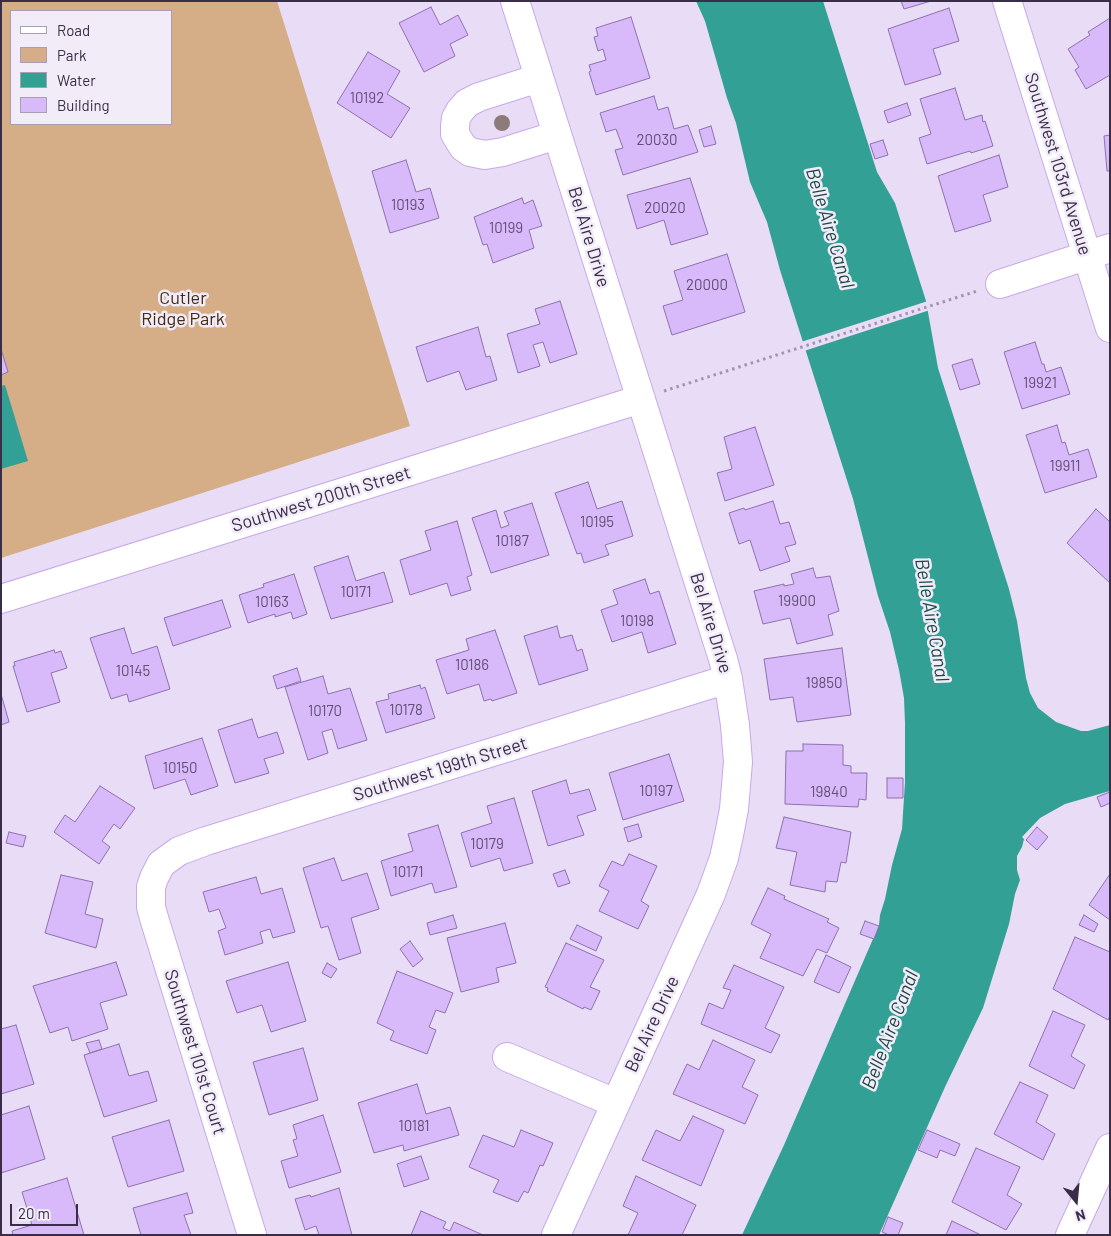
<!DOCTYPE html>
<style>
body{margin:0}
#map{position:relative;width:1111px;height:1236px;overflow:hidden;background:#e8dcf6;font-family:Barlow,sans-serif}
canvas{display:block}
.frame{position:absolute;inset:0;border:2px solid #392d47;pointer-events:none}
.legend{position:absolute;left:10px;top:10px;width:162px;height:115px;box-sizing:border-box;background:#f2ecf9;border:1px solid #a8a0b2;margin:0;padding:6px 9px;list-style:none;font-size:15px;color:#392d47}
.legend li{display:flex;align-items:center;gap:10px;height:25px}
.legend b{width:25px;border:1px solid #a8a0b2}
.north{position:absolute;left:1051px;top:1176px;width:50px;height:50px;-webkit-text-stroke:4px #f2ecf9;paint-order:stroke;rotate:163deg;font-size:14px;font-weight:700;line-height:20px;text-align:center;color:#392d47}
.north::after{content:'';display:block;margin:auto;width:18px;height:22px;background:#392d47;clip-path:polygon(50% 0,100% 100%,50% 72%,0 100%)}
.scale{position:absolute;left:10px;top:1204px;width:68px;height:22px;box-sizing:border-box;border:2px solid #392d47;border-top:0;padding-left:6px;font-size:15px;line-height:18px;white-space:nowrap;color:#392d47;-webkit-text-stroke:4px #f2ecf9;paint-order:stroke}
</style>
<div id="map">
<canvas width="1111" height="1236"></canvas>
<div class="frame"></div>
<ul class="legend">
<li><b style="height:6px;background:#fff"></b>Road</li>
<li><b style="height:14px;background:#d5ad86"></b>Park</li>
<li><b style="height:14px;background:#33a096"></b>Water</li>
<li><b style="height:14px;background:#d8bafb"></b>Building</li>
</ul>
<div class="north">N</div>
<div class="scale">20 m</div>
</div>
<script>
const ctx = document.querySelector('canvas').getContext('2d');
ctx.lineJoin = 'round';
function fillPath(path, color) { ctx.fillStyle = color; ctx.fill(path, 'evenodd'); }
const shape = rows => new Path2D(rows.map(r => 'M' + r).join(''));
function strokePath(path, color, width, dash) { ctx.strokeStyle = color; ctx.lineWidth = width; ctx.lineCap = dash ? 'butt' : 'round'; ctx.setLineDash(dash || []); ctx.stroke(path); }
function drawText(font, color, halo, rows, align = 'center') {
  ctx.font = font + ' Barlow,sans-serif'; ctx.lineWidth = 5; ctx.setLineDash([]); ctx.textBaseline = 'middle'; ctx.strokeStyle = halo; ctx.fillStyle = color; for (const [text, x, y, turn = 0] of rows) {
    ctx.save(); ctx.translate(x, y); ctx.rotate((+turn || 0) * Math.PI / 180); ctx.textAlign = isNaN(turn) ? turn : align; if (halo) ctx.strokeText(text, 0, 0); ctx.fillText(text, 0, 0); ctx.restore();
  }
}
fillPath(shape([
 [1,1,277,1,410,426,1,558],
 [11,11,171,11,171,124,11,124]
]), '#d5ad86');
fillPath(shape([
 [696,1,823,1,877,172,895,203,926,301,938,368,1009,589,1017,621,1026,678,1030,693,1038,708,1056,722,1081,731,1088,731,1110,725,1110,791,1065,804,1040,818,1022,837,1024,839,1022,847,1017,856,1017,870,1020,880,1015,894,1009,924,983,1008,945,1087,879,1235,742,1235,784,1145,879,925,880,915,885,899,892,865,902,829,905,782,905,723,904,698,899,670,890,632,878,596,853,499,780,270,767,222,750,182,736,123,727,98,705,21],
 [5,385,28,461,1,469,1,386]
]), '#33a096');
fillPath(shape([
 [928,301,930,310,804,351,801,342]
]), '#e8dcf6');
const building = shape([
 [901,1,931,1,904,9,901,1],
 [431,7,440,25,458,15,468,35,450,44,455,56,424,72,399,23,431,7],
 [949,8,959,41,933,49,941,74,905,85,888,29,949,8],
 [631,17,650,78,596,95,589,72,591,71,589,65,606,60,603,49,598,51,594,37,598,36,596,28,631,17],
 [1110,18,1110,75,1086,89,1075,70,1079,67,1068,49,1090,35,1088,32,1110,18],
 [368,52,400,71,387,94,410,108,391,138,337,103,368,52],
 [955,88,965,120,982,115,983,122,985,121,993,146,971,153,970,151,927,164,919,138,931,134,920,99,955,88],
 [654,96,658,110,668,107,674,129,688,125,698,152,623,175,615,150,623,148,616,129,606,132,600,113,654,96],
 [907,103,911,115,888,123,884,111,907,103],
 [711,126,716,144,704,147,699,130,711,126],
 [1110,135,1110,171,1107,171,1104,136,1110,135],
 [883,140,888,155,875,159,870,144,883,140],
 [999,155,1008,187,983,195,991,221,955,232,938,176,999,155],
 [406,160,416,192,430,188,439,218,390,233,372,171,406,160],
 [690,178,708,234,671,245,664,220,637,229,627,195,690,178],
 [522,198,524,204,533,200,542,226,529,230,534,248,493,263,487,244,483,245,474,217,522,198],
 [727,254,745,312,672,335,663,306,683,300,674,271,727,254],
 [560,301,577,354,550,363,543,342,533,345,540,366,518,373,507,334,540,324,535,309,560,301],
 [478,327,486,357,490,356,497,380,466,390,459,371,427,382,416,347,478,327],
 [1035,342,1042,364,1044,364,1046,372,1061,367,1070,394,1022,409,1004,352,1035,342],
 [1,349,8,372,1,375,1,349],
 [972,359,980,384,960,390,952,365,972,359],
 [1057,425,1062,443,1065,442,1069,455,1088,449,1097,477,1045,493,1026,435,1057,425],
 [755,427,774,485,725,501,717,473,732,469,724,437,755,427],
 [588,482,597,509,622,501,633,536,605,545,609,555,584,563,581,553,577,554,555,493,588,482],
 [773,501,780,524,789,522,796,544,785,547,790,561,760,571,750,540,739,544,729,513,744,508,745,510,773,501],
 [532,503,549,555,491,573,472,518,496,510,501,528,509,525,504,512,532,503],
 [1096,509,1110,522,1110,583,1067,543,1096,509],
 [457,521,472,575,467,577,471,590,451,596,447,583,410,595,400,560,431,550,425,531,457,521],
 [348,556,356,581,384,572,393,602,331,619,314,567,348,556],
 [813,568,816,578,830,576,839,611,828,615,833,635,797,644,790,618,763,624,754,591,784,584,784,586,794,584,791,574,813,568],
 [294,574,307,614,293,619,291,612,275,617,275,614,248,623,239,595,264,587,263,584,294,574],
 [645,579,650,594,659,591,676,644,648,653,642,632,612,642,601,610,618,604,613,590,645,579],
 [222,600,231,627,173,646,164,618,222,600],
 [557,626,560,638,572,635,577,651,582,649,588,670,539,685,524,636,557,626],
 [124,628,132,654,157,646,170,689,129,702,127,694,111,699,90,638,124,628],
 [495,630,517,693,492,701,491,699,484,701,479,684,447,694,436,660,469,650,466,639,495,630],
 [842,648,851,715,797,722,793,697,770,700,764,659,842,648],
 [54,650,55,653,61,651,67,668,51,673,60,702,27,712,13,666,15,666,14,662,54,650],
 [297,668,301,681,277,689,273,676,297,668],
 [323,676,328,694,350,688,367,740,338,749,332,729,322,732,328,753,308,760,285,687,323,676],
 [420,685,421,689,425,687,435,718,386,733,376,702,389,699,388,694,420,685],
 [1,694,9,722,1,725,1,694],
 [252,719,258,738,277,732,284,753,264,759,269,773,235,783,218,730,252,719],
 [202,738,218,786,191,795,185,779,154,789,145,756,202,738],
 [803,744,843,745,843,765,851,766,851,773,867,773,866,800,859,799,858,807,785,804,786,751,803,751,803,744],
 [669,754,684,801,623,820,609,773,669,754],
 [887,778,903,778,903,798,887,798,887,778],
 [566,780,570,794,589,789,596,810,577,816,584,835,548,846,532,791,566,780],
 [100,786,135,808,120,829,114,824,102,841,110,847,99,864,54,832,65,815,75,822,100,786],
 [1110,792,1110,803,1101,807,1097,797,1110,792],
 [514,798,533,863,504,871,500,858,471,867,461,833,492,823,487,806,514,798],
 [784,817,851,832,846,863,841,862,837,882,826,881,825,892,790,885,797,852,776,848,784,817],
 [638,824,642,837,628,842,624,828,638,824],
 [438,825,457,887,435,893,432,883,391,896,381,861,413,851,408,834,438,825],
 [1037,827,1048,837,1037,850,1026,840,1037,827],
 [9,832,26,836,23,847,6,843,9,832],
 [629,854,657,866,641,901,649,906,638,929,599,911,609,891,599,886,612,861,623,866,629,854],
 [334,858,342,881,367,873,379,909,351,918,361,953,339,960,328,926,321,928,303,868,334,858],
 [565,870,570,883,558,887,553,874,565,870],
 [1110,874,1110,920,1089,905,1110,874],
 [61,875,93,882,85,914,103,919,96,948,45,933,61,875],
 [256,877,261,894,282,888,295,932,273,938,270,929,260,932,263,943,225,955,218,931,226,928,219,909,209,912,203,892,256,877],
 [768,888,785,896,784,899,829,919,827,922,839,928,827,953,817,949,803,976,760,958,771,934,751,924,768,888],
 [453,915,457,928,430,935,427,923,453,915],
 [1084,915,1098,924,1094,932,1079,925,1084,915],
 [865,921,879,926,874,939,860,934,865,921],
 [505,923,516,963,496,968,499,982,461,992,447,938,505,923],
 [577,925,602,937,596,951,570,939,577,925],
 [1075,937,1110,952,1110,1016,1108,1020,1053,989,1075,937],
 [410,941,423,959,413,967,400,949,410,941],
 [566,943,604,960,590,987,600,991,591,1010,584,1007,583,1009,547,991,548,988,545,987,566,943],
 [826,955,851,967,839,993,814,982,826,955],
 [116,962,127,995,100,1003,108,1029,72,1041,68,1027,50,1033,33,986,116,962],
 [288,962,306,1021,271,1032,262,1005,237,1013,226,981,288,962],
 [327,963,337,969,331,978,322,973,327,963],
 [734,965,784,987,765,1028,780,1035,771,1053,701,1024,709,1003,723,1009,731,990,723,988,734,965],
 [397,971,453,993,445,1013,436,1010,429,1027,436,1030,427,1054,390,1040,394,1031,377,1023,397,971],
 [1053,1011,1085,1025,1071,1056,1085,1065,1074,1089,1029,1066,1053,1011],
 [16,1025,34,1084,1,1094,1,1029,16,1025],
 [99,1040,102,1049,90,1053,86,1043,99,1040],
 [713,1040,755,1060,742,1087,758,1095,745,1124,673,1094,687,1064,699,1070,713,1040],
 [119,1044,129,1076,148,1071,157,1101,104,1117,84,1055,119,1044],
 [303,1048,318,1100,269,1115,253,1062,303,1048],
 [1020,1082,1048,1095,1036,1122,1055,1134,1043,1160,994,1134,1020,1082],
 [417,1084,426,1114,450,1107,459,1135,404,1151,403,1145,374,1153,358,1103,417,1084],
 [29,1106,45,1159,1,1173,1,1115,29,1106],
 [323,1115,341,1172,289,1188,281,1161,298,1156,293,1140,297,1139,293,1125,323,1115],
 [693,1116,724,1130,701,1186,642,1160,656,1130,680,1141,693,1116],
 [169,1120,184,1171,128,1187,112,1137,169,1120],
 [521,1130,553,1143,543,1166,540,1165,528,1193,524,1191,518,1202,493,1192,499,1180,469,1167,483,1135,514,1147,521,1130],
 [927,1130,960,1144,955,1156,940,1150,937,1158,918,1150,927,1130],
 [976,1148,1020,1167,1007,1195,1022,1204,1006,1230,952,1202,976,1148],
 [421,1156,429,1179,404,1187,397,1164,421,1156],
 [636,1176,696,1205,682,1235,628,1235,638,1213,623,1206,636,1176],
 [67,1178,84,1235,13,1235,12,1231,32,1225,22,1192,67,1178],
 [339,1188,352,1235,319,1235,316,1226,305,1230,295,1199,310,1195,311,1197,339,1188],
 [187,1193,193,1213,184,1215,191,1235,141,1235,133,1208,187,1193],
 [421,1211,446,1222,443,1228,450,1231,454,1222,483,1235,411,1235,421,1211],
 [888,1217,903,1223,898,1235,889,1235,882,1232,888,1217],
 [952,1221,981,1235,946,1235,952,1221]
]);
fillPath(building, '#d8bafb');
strokePath(building, '#8e71ad', 1);
const street = shape([
 [515,1,723,659,728,679,735,725,738,762,734,809,730,830,724,858,711,894,556,1235],
 [1007,1,1110,328],
 [539,78,479,97,467,103,460,111,456,118,455,126,455,134,463,147,470,152,485,155,503,152,557,135],
 [1000,284,1110,248],
 [1,599,641,399],
 [507,1057,615,1103],
 [252,1235,154,918,151,907,151,887,154,878,161,864,179,851,206,841,728,679],
 [1070,1235,1110,1148]
]);
strokePath(street, '#c8a9e9', 30);
strokePath(shape([
 [664,391,977,291]
]), '#a094ae', 3, [2.5, 4]);
strokePath(street, '#fff', 28);
ctx.fillStyle = '#8d7b79';
for (const [x, y] of [
 [502,123]
]) { ctx.beginPath(); ctx.arc(x, y, 8, 0, 2 * Math.PI); ctx.fill(); }
drawText('15px', '#615074', null, [
 ["10192",367,98],
 ["20030",657,140],
 ["10193",408,205],
 ["20020",665,208],
 ["10199",506,228],
 ["20000",707,285],
 ["19921",1040,383],
 ["19911",1065,466],
 ["10195",597,522],
 ["10187",512,541],
 ["10171",356,592],
 ["19900",797,601],
 ["10163",272,602],
 ["10198",637,621],
 ["10186",472,665],
 ["10145",133,671],
 ["19850",824,683],
 ["10178",406,710],
 ["10170",325,711],
 ["10150",180,768],
 ["10197",656,791],
 ["19840",829,792],
 ["10179",487,844],
 ["10171",408,872],
 ["10181",414,1126]
]);
drawText('18px', '#392d47', '#f2ecf9', [
 ["Southwest 103rd Avenue",1058,164,73],
 ["Bel Aire Drive",589,237,73],
 ["Southwest 200th Street",321,499,-17],
 ["Bel Aire Drive",711,623,73],
 ["Southwest 199th Street",440,769,-17],
 ["Bel Aire Drive",652,1024,-65],
 ["Southwest 101st Court",195,1052,73]
]);
drawText('18px', '#432c13', '#f2ecf9', [
 ["Cutler",183,298],
 ["Ridge Park",183,319]
]);
drawText('italic 19px', '#1a4944', '#f2ecf9', [
 ["Belle Aire Canal",830,228,73],
 ["Belle Aire Canal",932,620,80],
 ["Belle Aire Canal",890,1030,-69]
]);
</script>
